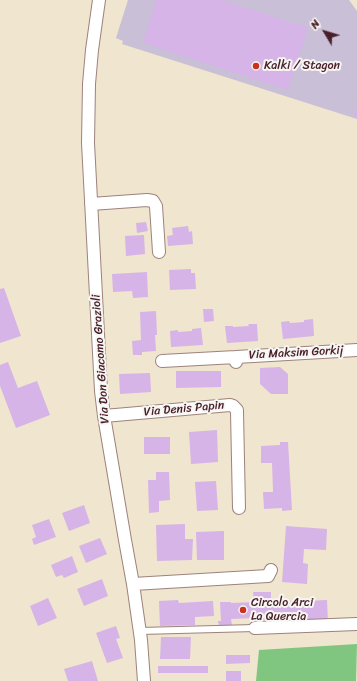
<!DOCTYPE html>
<style>
body{margin:0}
#map{position:relative;width:357px;height:681px;overflow:hidden;background:#f0e5ce;font-family:Sriracha,sans-serif}
canvas{display:block}
.north{position:absolute;left:305px;top:12px;width:40px;height:40px;-webkit-text-stroke:3px #f6f6f2;paint-order:stroke;rotate:308deg;font-size:11px;font-weight:700;line-height:16px;text-align:center;color:#4a1f2b}
.north::after{content:'';display:block;margin:auto;width:14px;height:18px;background:#4a1f2b;clip-path:polygon(50% 0,100% 100%,50% 72%,0 100%)}
</style>
<div id="map">
<canvas width="357" height="681"></canvas>
<div class="north">N</div>
</div>
<script>
const ctx = document.querySelector('canvas').getContext('2d');
ctx.lineJoin = 'round';
function fillPath(path, color) { ctx.fillStyle = color; ctx.fill(path, 'evenodd'); }
const shape = rows => new Path2D(rows.map(r => 'M' + r).join(''));
function strokePath(path, color, width, dash) { ctx.strokeStyle = color; ctx.lineWidth = width; ctx.lineCap = dash ? 'butt' : 'round'; ctx.setLineDash(dash || []); ctx.stroke(path); }
function drawText(font, color, halo, rows, align = 'center') {
  ctx.font = font + ' Sriracha,sans-serif'; ctx.lineWidth = 4; ctx.setLineDash([]); ctx.textBaseline = 'middle'; ctx.strokeStyle = halo; ctx.fillStyle = color; for (const [text, x, y, turn = 0] of rows) {
    ctx.save(); ctx.translate(x, y); ctx.rotate((+turn || 0) * Math.PI / 180); ctx.textAlign = isNaN(turn) ? turn : align; if (halo) ctx.strokeText(text, 0, 0); ctx.fillText(text, 0, 0); ctx.restore();
  }
}
fillPath(shape([
 [128,0,349,0,357,11,357,119,122,44,123,41,116,38]
]), '#c9bfd7');
fillPath(shape([
 [357,644,356,681,256,681,259,650]
]), '#80c681');
fillPath(shape([
 [156,0,222,0,308,28,288,90,143,43],
 [357,107,357,117,354,115],
 [146,222,148,231,137,233,136,223],
 [188,226,189,232,192,231,193,244,168,246,167,236,173,235,172,228],
 [144,235,145,254,126,256,125,236],
 [191,269,191,273,195,273,196,289,170,290,169,270],
 [147,272,148,297,133,298,132,291,113,292,112,274],
 [4,288,21,336,0,343,0,289],
 [203,309,213,309,214,321,204,322],
 [156,311,157,335,155,335,156,351,142,352,142,355,133,355,132,341,141,340,140,312],
 [313,319,314,336,283,339,281,322,289,321,290,323,304,322,304,320],
 [248,324,257,324,258,341,227,343,225,326,233,326,233,327,249,326],
 [201,328,203,345,171,347,170,331,178,330,178,332,192,331,192,329],
 [8,362,18,388,37,381,50,415,16,428,0,386,0,365],
 [280,367,288,374,288,394,271,394,260,384,260,368],
 [176,371,221,371,221,387,176,388],
 [150,373,151,392,120,394,119,374],
 [217,430,218,462,191,464,189,432],
 [144,437,170,437,170,454,144,454],
 [280,442,288,442,292,510,282,511,282,508,264,509,263,492,273,492,272,463,261,463,261,446,280,445],
 [156,472,169,472,170,500,159,501,159,512,149,513,148,480,156,480],
 [216,481,218,510,197,511,195,482],
 [84,505,90,523,69,531,62,513],
 [49,519,56,537,34,545,32,539,36,537,32,525],
 [185,524,185,539,193,539,192,560,157,561,156,525],
 [286,526,327,529,326,550,304,549,303,563,308,564,307,584,282,582],
 [224,531,224,560,197,560,196,532],
 [100,538,107,554,86,563,79,546],
 [72,556,78,572,64,578,62,575,56,577,51,565],
 [102,579,108,596,84,606,77,589],
 [253,592,271,592,271,600,282,600,281,602,327,600,328,622,280,623,280,620,254,620,254,618,231,619,232,626,219,626,218,621,221,621,220,602,231,602,231,603,254,602],
 [48,598,57,618,38,626,30,606],
 [178,600,179,603,213,601,214,616,195,617,195,625,160,626,159,601],
 [116,626,120,638,116,639,123,658,107,663,96,633],
 [161,637,191,637,190,659,160,659],
 [226,655,250,655,250,663,226,664],
 [92,661,98,681,68,681,64,669],
 [158,666,208,666,208,673,158,673],
 [226,671,241,671,241,681,226,681]
]), '#d6b4e7');
const service = shape([
 [140,631,255,628]
]);
const minor = shape([
 [99,0,92,50,89,84,88,143,101,391,104,416,125,540,133,584,141,640,144,681],
 [91,204,147,200,153,201,156,206,159,252],
 [162,361,236,357],
 [236,362,236,357,357,350],
 [104,416,230,405,233,406,237,410,237,412,239,508],
 [133,584,268,576,271,570],
 [255,628,357,624]
]);
strokePath(service, '#9d827c', 8);
strokePath(minor, '#9d827c', 14);
strokePath(service, '#fff', 6);
strokePath(minor, '#fff', 12);
for (const [x, y, r, color] of [
 [256,66,4,"#c8321e"],
 [243,610,4,"#c8321e"]
]) { const dot = new Path2D(); dot.arc(x, y, r, 0, 2 * Math.PI); ctx.fillStyle = color; ctx.fill(dot); strokePath(dot, '#f6f6f2', 1.5); }
drawText('12px', '#4a1f2b', '#f6f6f2', [
 ["Kalki / Stagon",264,66],
 ["Circolo Arci",251,603],
 ["La Quercia",251,617]
], 'left');
drawText('12px', '#4a1f2b', '#f6f6f2', [
 ["Via Maksim Gorkij",296,353,-3],
 ["Via Don Giacomo Grazioli",101,359,-94],
 ["Via Denis Papin",184,409,-5]
]);
</script>
